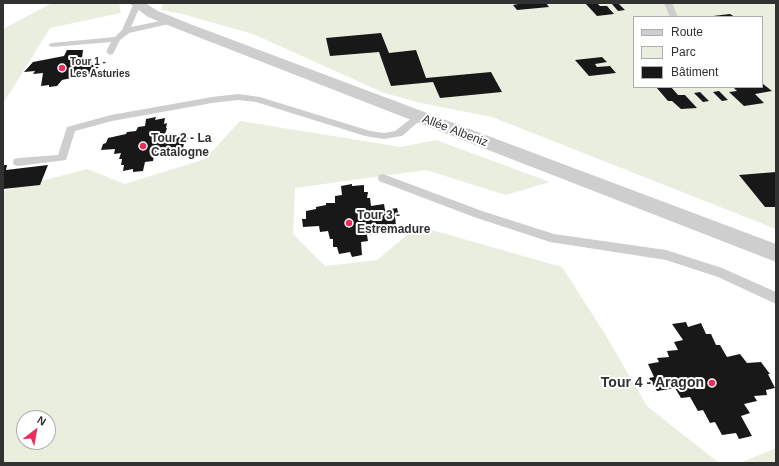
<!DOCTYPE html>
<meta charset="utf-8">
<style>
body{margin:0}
#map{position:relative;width:779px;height:466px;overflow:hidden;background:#fff;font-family:Arial,sans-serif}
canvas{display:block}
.frame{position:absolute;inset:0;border:4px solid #313131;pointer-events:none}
.legend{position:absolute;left:633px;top:16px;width:130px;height:72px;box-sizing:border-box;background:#fff;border:1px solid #adadad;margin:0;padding:5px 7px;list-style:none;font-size:12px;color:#313131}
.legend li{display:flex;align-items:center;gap:8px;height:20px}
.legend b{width:20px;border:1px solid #adadad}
.north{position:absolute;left:16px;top:410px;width:40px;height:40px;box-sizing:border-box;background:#fff;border:1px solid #adadad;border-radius:50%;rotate:31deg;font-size:11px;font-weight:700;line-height:16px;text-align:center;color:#313131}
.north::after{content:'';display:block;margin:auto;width:14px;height:18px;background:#ee2c5c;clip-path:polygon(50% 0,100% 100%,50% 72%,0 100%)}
</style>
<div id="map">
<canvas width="779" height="466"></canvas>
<div class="frame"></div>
<ul class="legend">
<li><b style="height:5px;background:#cecece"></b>Route</li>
<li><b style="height:11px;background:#eaeedf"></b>Parc</li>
<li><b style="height:11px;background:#181818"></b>Bâtiment</li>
</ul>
<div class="north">N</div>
</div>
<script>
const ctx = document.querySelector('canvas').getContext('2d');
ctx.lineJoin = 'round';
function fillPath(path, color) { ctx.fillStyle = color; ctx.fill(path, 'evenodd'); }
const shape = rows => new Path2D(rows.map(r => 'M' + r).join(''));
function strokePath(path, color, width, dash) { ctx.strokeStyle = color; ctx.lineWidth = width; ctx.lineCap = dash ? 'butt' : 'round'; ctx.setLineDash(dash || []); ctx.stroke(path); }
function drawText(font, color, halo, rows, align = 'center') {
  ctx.font = font + ' Arial,sans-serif'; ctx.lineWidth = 4; ctx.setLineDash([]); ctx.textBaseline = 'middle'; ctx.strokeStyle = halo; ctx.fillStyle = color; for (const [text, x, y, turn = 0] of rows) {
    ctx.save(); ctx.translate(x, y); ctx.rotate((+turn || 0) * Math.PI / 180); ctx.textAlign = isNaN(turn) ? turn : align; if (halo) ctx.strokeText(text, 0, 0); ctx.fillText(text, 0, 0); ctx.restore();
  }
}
fillPath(shape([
 [52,3,119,3,121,13,50,28,3,104,3,29],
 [163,3,776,3,776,229,492,117,421,103,384,93,253,34,182,14,161,10],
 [634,17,762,17,762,87,634,87],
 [240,121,401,147,436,140,550,182,506,195,426,170,295,188,293,234,325,266,377,260,418,226,562,267,605,334,647,406,719,463,3,463,3,191,87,169,125,184,205,159],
 [24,418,48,418,48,442,24,442],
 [776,448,776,463,740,463]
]), '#eaeedf');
fillPath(shape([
 [523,3,546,3,549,7,517,10,513,5],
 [585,3,597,3,600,6,607,6,614,14,597,16],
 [612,4,619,4,625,10,618,11],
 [730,14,735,17,713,17,713,16],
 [381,33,389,53,416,50,426,78,491,72,502,92,440,98,433,82,391,86,379,52,330,56,326,38],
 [67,50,83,50,82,58,84,58,82,62,92,61,91,65,100,64,98,68,95,69,94,73,62,80,57,86,49,87,49,85,41,86,43,73,33,74,35,71,24,72,33,62,64,56],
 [602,57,607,62,595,64,597,67,610,66,616,73,589,76,575,60],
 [763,84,772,91,755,94,764,103,744,106,729,92,737,91,734,88,762,87],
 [656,87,671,87,678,95,685,95,697,108,681,109,672,101,668,101],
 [719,91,728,100,722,101,713,92],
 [700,92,709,101,703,102,694,93],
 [156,117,155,120,165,118,164,124,167,123,166,128,167,128,165,134,177,133,177,137,187,136,188,142,184,143,183,148,174,150,173,152,164,153,163,155,154,156,153,161,145,162,143,171,133,172,133,169,123,171,124,165,121,165,122,159,119,159,121,153,114,154,115,149,101,150,103,144,106,143,108,138,126,134,127,132,136,131,138,127,145,126,146,119],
 [3,165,7,165,6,170,48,165,40,185,3,189],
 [776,172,776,207,765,207,739,175],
 [352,184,352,186,364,185,364,192,368,192,367,198,370,198,371,206,384,204,385,210,397,208,399,216,395,216,396,226,387,227,387,230,377,231,378,233,367,235,368,241,361,242,362,255,352,257,350,252,339,254,337,247,333,247,333,239,330,239,328,231,320,232,319,226,303,227,302,219,306,219,306,211,316,209,316,207,326,205,326,203,335,203,335,196,342,195,341,186],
 [686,322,688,327,701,323,706,334,711,334,716,345,720,345,727,357,740,354,747,363,761,362,770,374,768,374,775,388,766,390,767,395,754,396,757,401,744,404,750,413,741,416,752,436,739,439,736,433,722,435,715,422,710,423,703,410,698,411,690,397,681,398,675,388,657,391,649,378,654,377,648,364,659,362,657,358,669,357,667,351,678,350,674,342,683,340,672,324]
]), '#181818');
fillPath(shape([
 [134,3,141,4,131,27,170,19,174,21,173,23,129,33,120,40,113,54,110,55,106,52,111,42,52,47,48,45,52,43,115,37,122,30,134,3],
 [664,3,672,3,678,17,670,17,664,3],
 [238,94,260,97,370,131,384,133,395,131,416,115,422,115,424,117,402,136,384,139,365,136,256,102,238,100,212,103,112,121,75,131,66,160,18,166,14,165,13,162,14,159,18,158,58,155,67,127,111,115,212,97,238,94],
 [383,174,482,211,554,234,666,250,722,268,776,292,776,304,718,277,666,260,550,242,474,217,379,181,378,178,379,175,383,174]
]), '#cecece');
fillPath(shape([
 [129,3,145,3,158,11,190,24,776,244,776,262,180,30,148,17,129,3]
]), '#cecece');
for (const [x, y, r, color] of [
 [62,68,4,"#ee2c5c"],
 [143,146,4,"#ee2c5c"],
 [349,223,4,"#ee2c5c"],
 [712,383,4,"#ee2c5c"]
]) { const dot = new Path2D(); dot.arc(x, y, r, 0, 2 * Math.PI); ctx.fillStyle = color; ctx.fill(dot); strokePath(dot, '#fff', 1.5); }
drawText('bold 10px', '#313131', '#fff', [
 ["Tour 1 -",70,62],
 ["Les Asturies",70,74]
], 'left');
drawText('12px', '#313131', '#fff', [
 ["Allée Albeniz",455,131,21]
]);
drawText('bold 12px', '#313131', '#fff', [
 ["Tour 2 - La",151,139],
 ["Catalogne",151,153],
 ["Tour 3 -",357,216],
 ["Estremadure",357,230]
], 'left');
drawText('bold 14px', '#313131', '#fff', [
 ["Tour 4 - Aragon",704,383]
], 'right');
</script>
